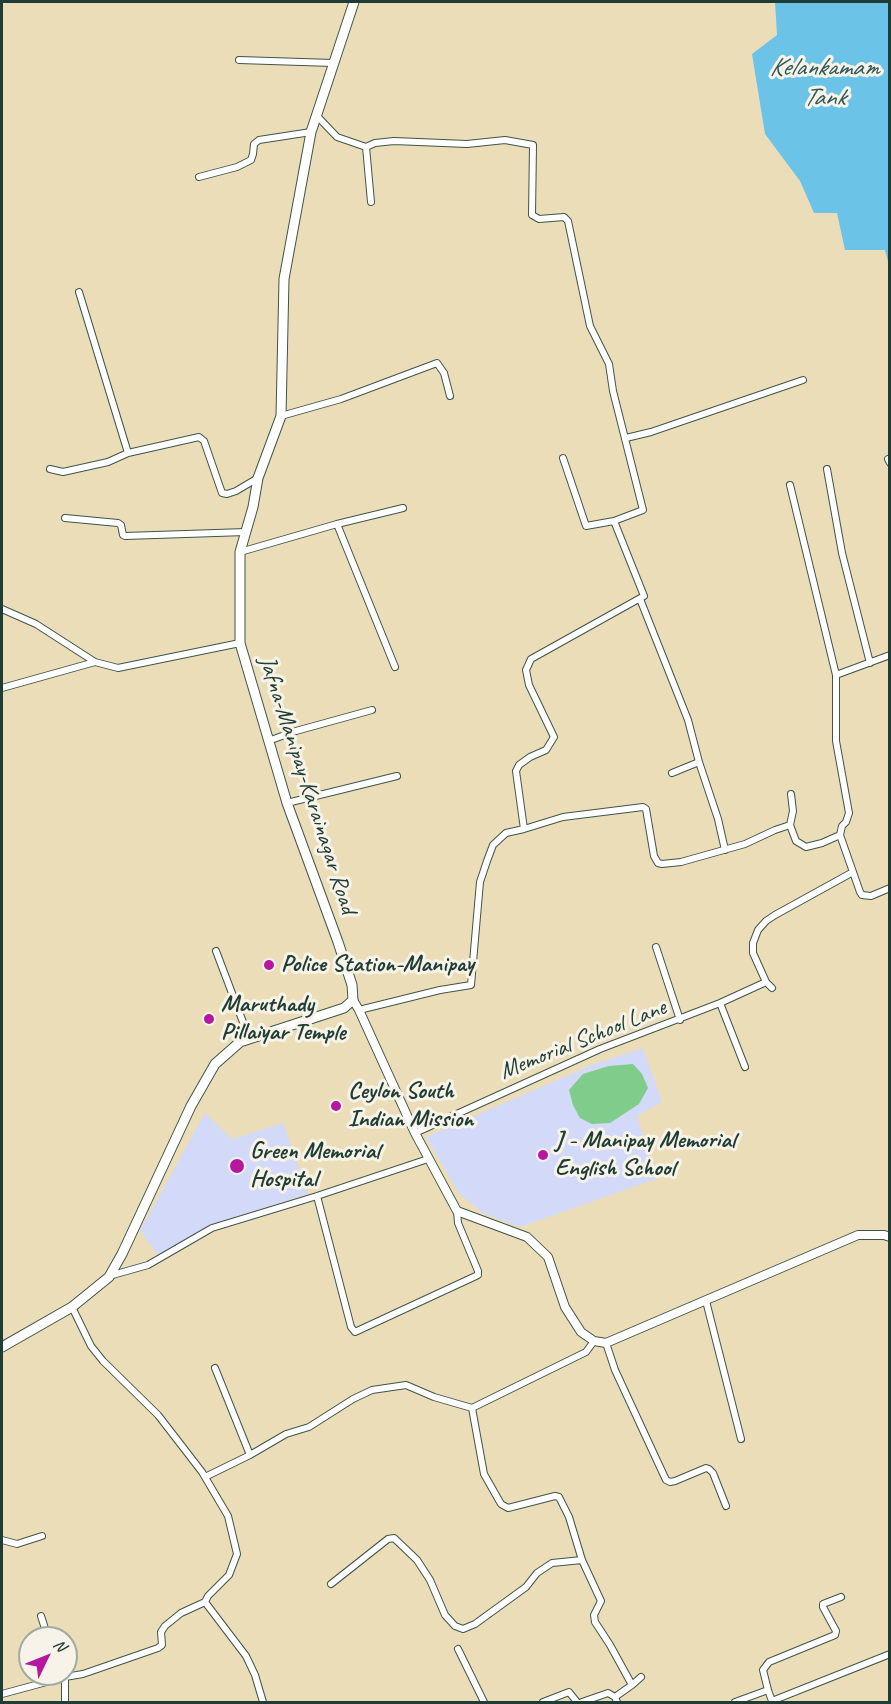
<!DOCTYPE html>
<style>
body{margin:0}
#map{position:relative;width:891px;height:1704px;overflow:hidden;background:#ecddb9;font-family:Caveat,sans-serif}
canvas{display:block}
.frame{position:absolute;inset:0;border:3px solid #1f3d34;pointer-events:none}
.north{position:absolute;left:18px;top:1626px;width:60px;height:60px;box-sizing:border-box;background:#f7f3e8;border:2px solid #a1aaa0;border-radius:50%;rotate:47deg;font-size:16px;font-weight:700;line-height:24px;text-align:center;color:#1f3d34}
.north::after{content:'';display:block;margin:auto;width:21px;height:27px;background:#b5179e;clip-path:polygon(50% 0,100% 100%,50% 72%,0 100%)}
</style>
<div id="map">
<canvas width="891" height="1704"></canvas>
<div class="frame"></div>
<div class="north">N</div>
</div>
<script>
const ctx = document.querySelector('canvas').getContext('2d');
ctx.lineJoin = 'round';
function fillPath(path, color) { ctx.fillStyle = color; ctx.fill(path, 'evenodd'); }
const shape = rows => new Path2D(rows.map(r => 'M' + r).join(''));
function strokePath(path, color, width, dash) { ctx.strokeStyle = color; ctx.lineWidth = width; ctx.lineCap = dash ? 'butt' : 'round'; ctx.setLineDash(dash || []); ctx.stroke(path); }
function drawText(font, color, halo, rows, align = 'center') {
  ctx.font = font + ' Caveat,sans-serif'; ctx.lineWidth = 6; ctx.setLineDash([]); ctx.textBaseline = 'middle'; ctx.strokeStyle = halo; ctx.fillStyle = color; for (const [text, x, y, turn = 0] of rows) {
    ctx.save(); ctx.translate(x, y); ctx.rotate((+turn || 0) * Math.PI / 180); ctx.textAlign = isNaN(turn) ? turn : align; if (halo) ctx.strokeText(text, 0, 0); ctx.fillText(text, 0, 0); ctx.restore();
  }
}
fillPath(shape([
 [643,1048,662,1102,637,1116,656,1179,520,1227,484,1214,459,1193,426,1137,594,1064],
 [205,1113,232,1139,283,1123,308,1194,212,1224,158,1255,140,1231]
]), '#d2d9f9');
fillPath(shape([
 [633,1064,642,1074,648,1088,639,1104,610,1123,592,1124,580,1118,573,1105,569,1090,583,1074,609,1066]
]), '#80cc8a');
fillPath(shape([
 [775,2,889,2,889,265,885,250,845,250,837,213,814,213,800,181,765,134,752,54,777,35]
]), '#6bc4e8');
const street = shape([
 [239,60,333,63],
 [317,116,337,137,366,147,375,143,394,141,467,144,505,140,533,145,532,215,539,219,564,217,568,221,590,326,609,364,613,391,643,510,614,521,586,526,563,458],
 [366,147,371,202],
 [199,177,237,167,251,160,253,154,254,144,259,140,311,132],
 [79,292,128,453],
 [281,416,341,399,437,363,444,373,450,396],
 [626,438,651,432,803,380],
 [888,459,890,463],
 [50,469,63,472,108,462,128,453,199,437,204,441,222,493,227,494,236,491,258,478],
 [827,469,842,553,870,663],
 [790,485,836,675,836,741,849,813,846,822,842,826,840,835,860,892,862,895,871,896,890,888],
 [65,518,118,523,121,525,123,535,125,536,246,532],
 [337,524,403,508],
 [240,552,337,524,395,667],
 [640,599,688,720,699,762,672,773],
 [2,609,36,624,95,662,118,668,240,643],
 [836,675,890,655],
 [2,688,95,662],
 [268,741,296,731,372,710],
 [699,762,718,819,725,850],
 [287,803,397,776],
 [790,825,793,811,791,794],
 [524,829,563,817,643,807,646,809,654,856,658,863,662,864,681,862,745,844,775,830,790,825,796,841,806,847,822,843,840,835],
 [656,947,680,1020],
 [216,951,249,1038],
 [772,988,766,982,753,953,753,943,758,930,766,921,775,915,853,872],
 [720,1003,745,1067],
 [359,1010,440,990,471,985,480,882,487,861,493,845,506,833,524,829,516,771,519,765,530,757,546,750,554,737,529,685,526,670,531,659,644,596,614,521],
 [415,1133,600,1049,720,1003,766,982],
 [317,1196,351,1327,355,1332,478,1275,478,1271,458,1223,457,1211],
 [109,1276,148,1265,212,1228,317,1196,428,1159],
 [706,1301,741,1439],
 [72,1307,91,1346,103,1361,158,1415,202,1472,228,1516,237,1554,229,1575,208,1596,205,1602,246,1656,255,1675,263,1702],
 [594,1341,586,1352,472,1408,484,1474,501,1504,508,1508,555,1496,559,1497,569,1517,582,1560,601,1601,594,1615,595,1622,610,1645,632,1685,615,1697,617,1702],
 [606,1343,615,1370,666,1480,670,1482,675,1481,706,1468,709,1469,713,1473,726,1506],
 [215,1368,250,1455],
 [205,1477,250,1455,286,1434,309,1427,353,1399,372,1390,406,1385,434,1397,472,1408],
 [2,1540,17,1544,42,1536],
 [331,1584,388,1539,394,1538,417,1560,430,1580,445,1615,455,1626,463,1629,475,1624,526,1587,537,1573,552,1563,582,1560],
 [41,1616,48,1638],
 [458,1649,484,1702],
 [64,1674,65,1677,83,1674,158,1648,162,1645,161,1632,165,1626,181,1613,205,1602],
 [632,1685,641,1677],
 [768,1690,763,1670,769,1662,835,1635,836,1631,823,1607,823,1604,841,1597],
 [2,1694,65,1677,65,1702],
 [543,1702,569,1692,577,1702],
 [582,1702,608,1693,615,1697],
 [735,1702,768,1690,772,1701,890,1654]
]);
const secondary = shape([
 [353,1000,359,1010,415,1133,457,1211,527,1237,548,1257,565,1307,581,1332,594,1341,606,1343,858,1235,884,1235,890,1237]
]);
const primary = shape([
 [2,1347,72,1307,109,1277,122,1254,191,1106,215,1064,240,1042,344,1008,353,1000,352,985,338,942,287,803,240,643,240,552,253,507,258,478,281,416,284,279,311,132,354,2]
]);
strokePath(street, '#3e5548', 8);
strokePath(secondary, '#3e5548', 10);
strokePath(primary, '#3e5548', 11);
strokePath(street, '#fff', 6);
strokePath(secondary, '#fff', 8);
strokePath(primary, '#fff', 9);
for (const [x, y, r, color] of [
 [269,965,6,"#b5179e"],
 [209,1019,6,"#b5179e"],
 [336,1106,6,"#b5179e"],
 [543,1155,6,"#b5179e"],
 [237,1166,8,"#b5179e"]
]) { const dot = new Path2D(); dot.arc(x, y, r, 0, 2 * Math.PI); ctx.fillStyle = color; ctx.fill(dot); strokePath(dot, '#f7f3e8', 2); }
drawText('24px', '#1f3d34', '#f7f3e8', [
 ["Jafna-Manipay-Karainagar Road",307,785,72],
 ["Memorial School Lane",583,1040,-22]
]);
drawText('bold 24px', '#1f3d34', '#f7f3e8', [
 ["Police Station-Manipay",281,965],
 ["Maruthady",221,1005],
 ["Pillaiyar Temple",221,1033],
 ["Ceylon South",348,1092],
 ["Indian Mission",348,1120],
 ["J - Manipay Memorial",555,1141],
 ["English School",555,1169],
 ["Green Memorial",250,1152],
 ["Hospital",250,1180]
], 'left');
drawText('italic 26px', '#2e5858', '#f7f3e8', [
 ["Kelankamam",824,68],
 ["Tank",824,98]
]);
</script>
